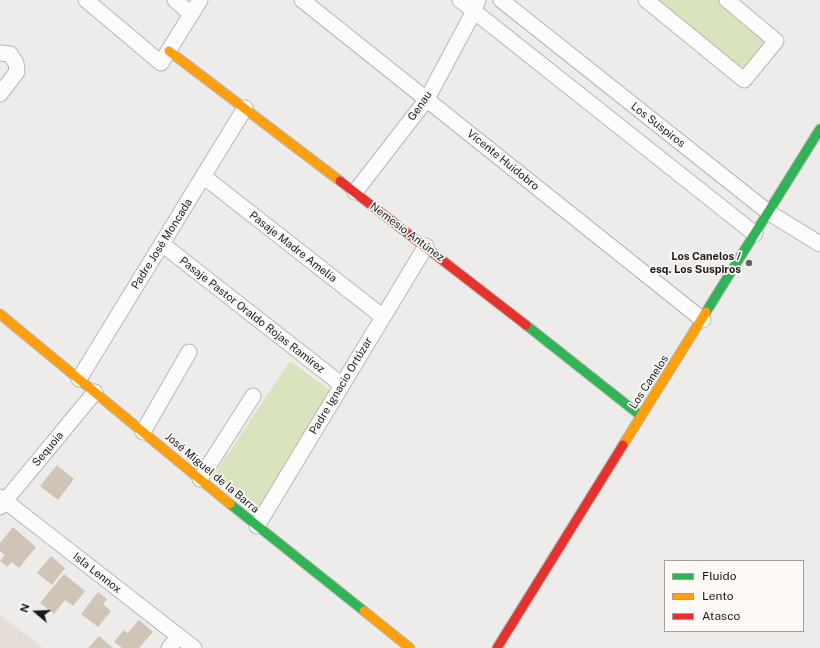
<!DOCTYPE html>
<meta charset="utf-8">
<style>
body{margin:0}
#map{position:relative;width:820px;height:648px;overflow:hidden;background:#eeecea;font-family:"Public Sans",sans-serif}
canvas{display:block}
.legend{position:absolute;left:664px;top:560px;width:140px;height:72px;box-sizing:border-box;background:#fdf9f6;border:1px solid #a39f9d;margin:0;padding:5px 7px;list-style:none;font-size:12px;color:#1b1918}
.legend li{display:flex;align-items:center;gap:8px;height:20px}
.legend b{width:20px;border:1px solid #a39f9d}
.north{position:absolute;left:16px;top:592px;width:40px;height:40px;-webkit-text-stroke:3px #fdf9f6;paint-order:stroke;rotate:289deg;font-size:11px;font-weight:700;line-height:16px;text-align:center;color:#1b1918}
.north::after{content:'';display:block;margin:auto;width:14px;height:18px;background:#1b1918;clip-path:polygon(50% 0,100% 100%,50% 72%,0 100%)}
</style>
<div id="map">
<canvas width="820" height="648"></canvas>
<ul class="legend">
<li><b style="height:5px;background:#30b455"></b>Fluido</li>
<li><b style="height:5px;background:#ff9f0a"></b>Lento</li>
<li><b style="height:5px;background:#e5322d"></b>Atasco</li>
</ul>
<div class="north">N</div>
</div>
<script>
const ctx = document.querySelector('canvas').getContext('2d');
ctx.lineJoin = 'round';
function fillPath(path, color) { ctx.fillStyle = color; ctx.fill(path, 'evenodd'); }
const shape = rows => new Path2D(rows.map(r => 'M' + r).join(''));
function strokePath(path, color, width, dash) { ctx.strokeStyle = color; ctx.lineWidth = width; ctx.lineCap = dash ? 'butt' : 'round'; ctx.setLineDash(dash || []); ctx.stroke(path); }
function drawText(font, color, halo, rows, align = 'center') {
  ctx.font = font + ' "Public Sans",sans-serif'; ctx.lineWidth = 3.5; ctx.setLineDash([]); ctx.textBaseline = 'middle'; ctx.strokeStyle = halo; ctx.fillStyle = color; for (const [text, x, y, turn = 0] of rows) {
    ctx.save(); ctx.translate(x, y); ctx.rotate((+turn || 0) * Math.PI / 180); ctx.textAlign = isNaN(turn) ? turn : align; if (halo) ctx.strokeText(text, 0, 0); ctx.fillText(text, 0, 0); ctx.restore();
  }
}
fillPath(shape([
 [0,615,43,648,0,648]
]), '#e4ddd8');
fillPath(shape([
 [655,0,719,0,766,38,763,51,749,68,735,65],
 [290,361,331,391,258,511,213,476]
]), '#d9e3be');
fillPath(shape([
 [57,465,74,479,58,500,40,486],
 [13,527,36,547,19,568,12,562,7,567,0,561,5,555,0,551,0,543],
 [51,556,65,568,52,585,37,573],
 [64,574,85,591,73,606,65,600,54,614,40,603],
 [98,592,107,599,103,604,111,611,98,627,81,614],
 [139,620,153,632,139,648,122,648,114,642,124,630,128,633],
 [99,636,113,648,88,648]
]), '#d0c4b6');
const street = shape([
 [86,0,161,63,200,0],
 [175,0,191,14],
 [302,0,703,320],
 [460,0,755,234],
 [501,0,768,212,820,244],
 [646,0,744,80,776,41,727,0],
 [0,53,10,54,16,63,17,72,0,94],
 [203,176,383,317],
 [355,192,427,99,474,11,478,0],
 [162,244,342,385],
 [79,379,245,108],
 [143,432,189,352],
 [200,479,253,396],
 [0,497,194,648],
 [0,507,95,392],
 [257,526,426,246],
 [169,648,179,636]
]);
const fast = shape([
 [706,312,820,129],
 [526,325,641,416],
 [230,504,364,611]
]);
const slow = shape([
 [169,51,340,181],
 [0,314,230,504],
 [623,445,706,312],
 [364,611,410,648]
]);
const jam = shape([
 [340,181,526,325],
 [497,648,623,445]
]);
strokePath(street, '#b8b6b5', 17);
strokePath(fast, '#b8b6b5', 11);
strokePath(slow, '#b8b6b5', 11);
strokePath(jam, '#b8b6b5', 11);
strokePath(street, '#fcfcfc', 15);
strokePath(fast, '#30b455', 9);
strokePath(slow, '#ff9f0a', 9);
strokePath(jam, '#e5322d', 9);
for (const [x, y, r, color] of [
 [749,263,4,"#656362"]
]) { const dot = new Path2D(); dot.arc(x, y, r, 0, 2 * Math.PI); ctx.fillStyle = color; ctx.fill(dot); strokePath(dot, '#fdf9f6', 1.5); }
drawText('11px', '#1b1918', '#fdf9f6', [
 ["Genau",420,106,-55],
 ["Los Suspiros",658,125,38],
 ["Vicente Huidobro",503,160,39],
 ["Nemesio Antúnez",407,232,37],
 ["Padre José Moncada",162,244,-58],
 ["Pasaje Madre Amelia",293,247,38],
 ["Pasaje Pastor Oraldo Rojas Ramírez",252,315,38],
 ["Los Canelos",649,382,-57],
 ["Padre Ignacio Ortúzar",341,386,-59],
 ["Sequoia",48,449,-50],
 ["José Miguel de la Barra",212,473,40],
 ["Isla Lennox",97,573,38]
]);
drawText('bold 11px', '#1b1918', '#fdf9f6', [
 ["Los Canelos /",741,257],
 ["esq. Los Suspiros",741,270]
], 'right');
</script>
